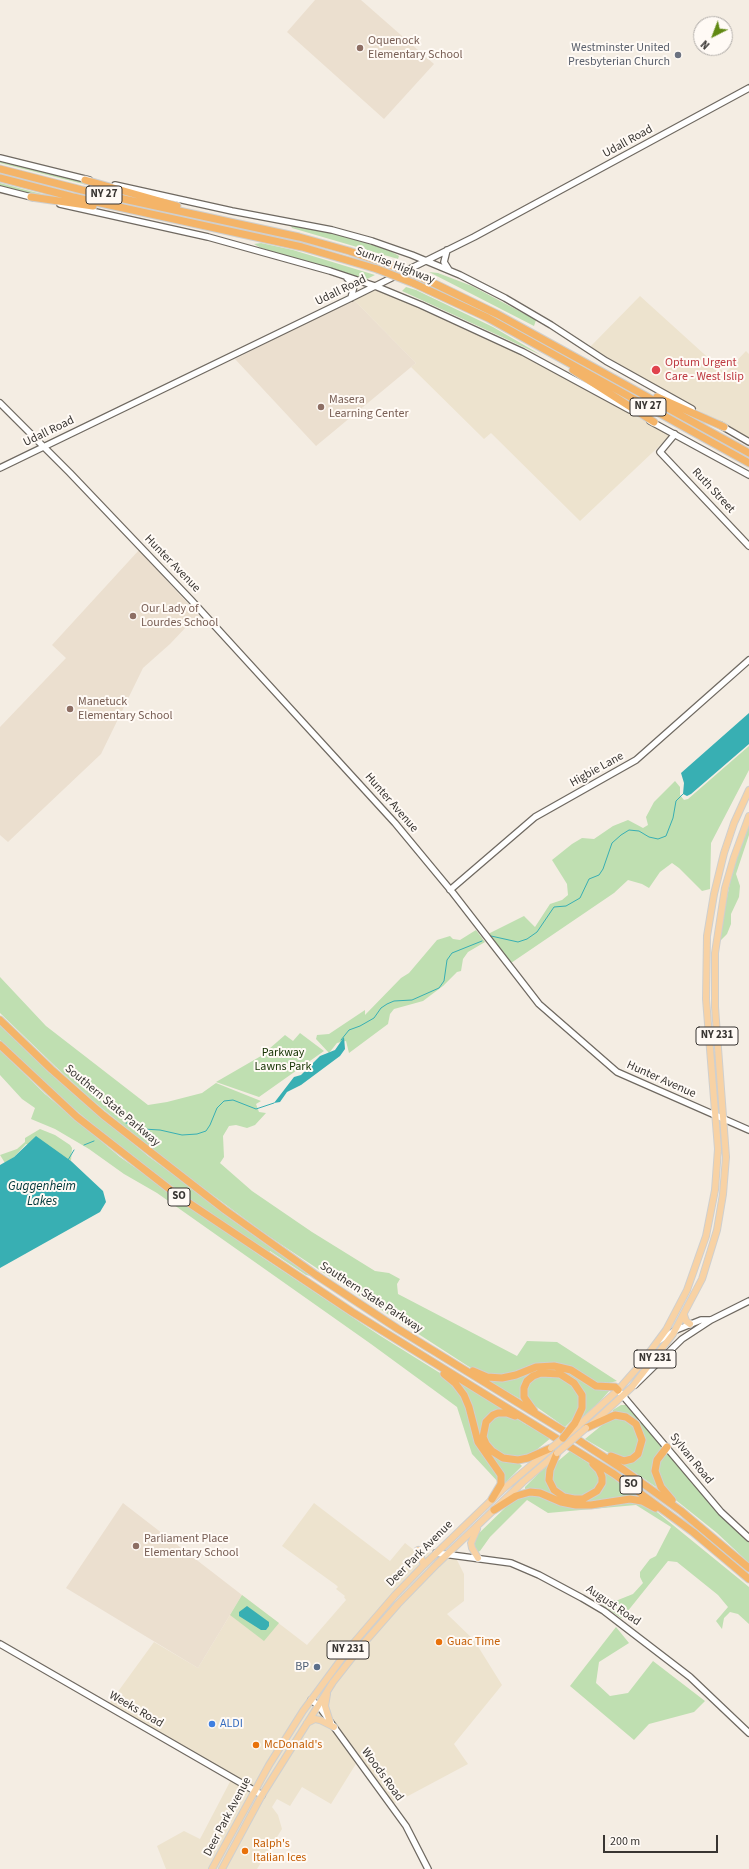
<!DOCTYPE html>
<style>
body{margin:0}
#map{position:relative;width:749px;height:1869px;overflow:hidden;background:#f4ede3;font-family:"Source Sans 3",sans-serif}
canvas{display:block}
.north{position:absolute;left:693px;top:16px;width:40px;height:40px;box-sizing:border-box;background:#fffaf5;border:1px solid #afaba7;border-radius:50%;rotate:222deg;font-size:11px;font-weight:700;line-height:16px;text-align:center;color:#383532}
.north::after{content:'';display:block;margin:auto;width:14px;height:18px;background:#618913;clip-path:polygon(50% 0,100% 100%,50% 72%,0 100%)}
.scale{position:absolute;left:603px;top:1835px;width:115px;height:18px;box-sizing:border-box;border:2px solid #383532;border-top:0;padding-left:5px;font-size:12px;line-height:14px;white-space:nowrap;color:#383532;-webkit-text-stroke:3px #fffaf5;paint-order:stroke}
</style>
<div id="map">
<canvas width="749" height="1869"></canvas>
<div class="north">N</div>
<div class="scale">200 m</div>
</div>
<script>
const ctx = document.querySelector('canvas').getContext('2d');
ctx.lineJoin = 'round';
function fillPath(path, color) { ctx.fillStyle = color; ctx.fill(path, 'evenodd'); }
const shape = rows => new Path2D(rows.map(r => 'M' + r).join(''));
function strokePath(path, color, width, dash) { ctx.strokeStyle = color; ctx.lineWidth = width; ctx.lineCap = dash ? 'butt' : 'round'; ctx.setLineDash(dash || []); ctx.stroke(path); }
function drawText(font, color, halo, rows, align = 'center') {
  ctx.font = font + ' "Source Sans 3",sans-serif'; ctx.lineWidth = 4; ctx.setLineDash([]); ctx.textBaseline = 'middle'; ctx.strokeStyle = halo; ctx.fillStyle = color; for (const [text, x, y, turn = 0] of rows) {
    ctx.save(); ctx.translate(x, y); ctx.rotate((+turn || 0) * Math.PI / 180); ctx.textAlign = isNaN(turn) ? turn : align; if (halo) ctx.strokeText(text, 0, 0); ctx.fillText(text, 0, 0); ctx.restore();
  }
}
fillPath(shape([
 [380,288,546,364,671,435,580,521,491,433,484,439,411,367,416,363,353,299],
 [640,296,725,373,746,351,749,354,749,440,590,347],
 [314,1503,390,1561,405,1543,414,1550,439,1554,444,1559,456,1558,464,1574,464,1601,447,1614,474,1640,502,1685,454,1744,468,1764,393,1804,359,1759,331,1804,302,1787,290,1806,277,1799,272,1807,278,1815,282,1829,257,1869,166,1869,157,1846,184,1831,200,1839,233,1776,109,1704,154,1642,198,1668,242,1595,307,1645,346,1600,344,1597,345,1596,336,1589,338,1587,336,1585,282,1546]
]), '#ede3ce');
fillPath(shape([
 [315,0,361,0,434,64,384,119,287,32],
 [353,299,416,363,316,446,235,359],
 [139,550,200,617,188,625,170,644,143,668,101,754,8,842,0,835,0,727,66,658,52,645],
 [123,1503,242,1595,198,1668,66,1588]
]), '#ebdfcf');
fillPath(shape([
 [0,160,100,185,115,192,0,163],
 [0,183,26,190,54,197,27,193,0,186],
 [291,226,338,233,390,251,399,256,398,259,292,228],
 [261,243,293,250,375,275,365,280,261,248,254,244],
 [429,272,438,273,472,286,536,320,534,326],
 [406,287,416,290,493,327,541,355,402,291],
 [749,746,749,770,711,843,710,889,702,891,679,868,672,863,660,872,649,888,642,884,628,880,614,893,511,963,488,934,524,916,535,927,550,904,562,900,568,895,567,884,552,860,572,844,582,838,594,839,613,826,628,820,643,828,648,825,646,817,654,802,675,781,680,787,680,795,684,800,688,799],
 [749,825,749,835,736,874,740,886,739,897,731,914,731,924,727,934,721,940,721,928,733,867,742,839],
 [476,930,485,942,468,952,463,959,461,971,457,972,443,986,423,1001,394,1009,390,1014,388,1024,349,1053,346,1041,337,1043,329,1053,316,1039,317,1035,329,1034,365,1010,365,1015,401,978,409,973,437,940,450,936,453,939,460,940],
 [0,977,46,1026,148,1105,167,1102,202,1093,216,1083,261,1101,256,1104,259,1112,266,1113,255,1125,247,1128,236,1125,229,1126,223,1136,224,1157,220,1163,252,1191,312,1232,375,1271,389,1273,400,1279,397,1284,398,1294,517,1356,527,1341,557,1342,617,1381,609,1383,596,1383,557,1363,505,1375,493,1376,474,1370,318,1269,264,1233,164,1159,92,1100,56,1067,0,1013],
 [0,1024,66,1087,148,1156,311,1276,306,1275,270,1251,269,1253,195,1203,122,1149,66,1102,4,1044,0,1040],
 [300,1033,324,1051,259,1097,216,1082,261,1056,285,1035,293,1041],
 [0,1050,45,1094,120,1157,262,1257,379,1335,448,1378,463,1398,473,1436,499,1474,499,1483,472,1454,457,1407,371,1344,157,1193,124,1174,89,1149,55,1129,31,1119,35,1108,22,1099,0,1075],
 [40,1129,55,1135,70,1145,72,1148,71,1161,26,1144,14,1157,5,1163,0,1155,17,1149,25,1142,25,1138],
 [535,1368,563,1368,604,1390,610,1389,610,1390,595,1407,579,1421,584,1405,568,1376,531,1375,522,1400,486,1380],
 [550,1374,568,1380,579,1394,581,1404,574,1418,565,1427,528,1401,526,1387,534,1378],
 [461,1384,504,1409,484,1422,489,1451,520,1462,520,1464,522,1466,503,1485,482,1446],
 [621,1405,626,1405,627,1407,628,1406,661,1443,661,1449,656,1456,659,1489,621,1463,641,1452,645,1439,642,1429,637,1422,613,1413,613,1410],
 [511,1415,525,1424,552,1437,534,1452,521,1456,506,1457,497,1452,487,1439,485,1432,492,1417],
 [621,1417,635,1427,640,1437,637,1452,626,1459,614,1456,585,1439,607,1421,613,1420,614,1418],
 [570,1451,593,1466,600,1478,595,1491,585,1496,574,1496,562,1494,555,1488,551,1478,551,1472,557,1462],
 [663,1454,668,1454,671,1456,749,1540,749,1563,717,1533,672,1497,664,1487,659,1477,658,1466],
 [547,1465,549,1466,552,1494,559,1497,525,1491,525,1487],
 [604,1472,611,1476,643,1498,584,1503,578,1501,591,1499,594,1496],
 [537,1494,557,1502,635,1501,652,1508,749,1587,749,1624,738,1614,730,1612,724,1618,722,1629,716,1621,728,1607,718,1595,677,1562,668,1561,623,1617,621,1618,600,1603,607,1598,612,1600,618,1600,633,1594,643,1583,640,1577,640,1572,650,1559,656,1556,671,1527,636,1505,548,1513,527,1500,490,1537,480,1551,478,1552,475,1549,474,1538,509,1504,521,1497],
 [242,1595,279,1623,264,1641,230,1615],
 [616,1627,629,1643,599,1662,596,1683,610,1696,628,1693,653,1661,705,1701,694,1712,649,1724,634,1740,570,1686]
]), '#bfdfb1');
fillPath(shape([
 [749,713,749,744,691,794,687,796,683,794,684,783,681,773],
 [344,1037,345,1049,340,1056,301,1085,287,1092,280,1102,274,1103,294,1077,301,1075,320,1056,335,1050],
 [36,1136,71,1161,103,1191,106,1202,100,1212,0,1268,0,1165,14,1157],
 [247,1606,269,1622,269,1626,266,1630,261,1630,239,1616,239,1612]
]), '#38afb3');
strokePath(shape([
 [491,936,518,942,527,939,537,932,554,907,566,906,580,898,589,879,599,875,603,869,612,843,621,835,629,830,639,831,649,837,658,839,666,836,673,818,676,801,684,793],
 [341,1040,349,1030,360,1026,374,1018,381,1008,387,1004,394,1001,412,1000,439,988,444,981,447,960,452,953,482,941],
 [126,1123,132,1123,143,1129,160,1130,182,1135,197,1134,206,1131,210,1125,217,1108,224,1101,233,1100,256,1109,274,1103],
 [84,1145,94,1141],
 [68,1160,74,1150]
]), '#38afb3', 1);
const secondary = shape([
 [0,158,89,180],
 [115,185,232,211,332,230,372,241,412,255,460,275,505,298,551,325,606,361,692,409],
 [0,189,35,198],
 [60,204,208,237,330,271,375,286,421,305,523,352,630,410],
 [447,250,444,262,449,270],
 [347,278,354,286,351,298],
 [0,403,70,473,192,601,395,823,453,893,539,1004,617,1072,749,1130],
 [650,421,749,475],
 [720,425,749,442],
 [675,434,660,452,749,546],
 [0,468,351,298,474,237,749,88],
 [450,890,535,817,636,760,749,660],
 [660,1340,676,1330,701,1320,710,1320],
 [635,1385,682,1339,711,1320,749,1301],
 [618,1390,721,1512,749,1538],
 [436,1553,511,1563,539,1575,582,1598,604,1611,690,1677,749,1733],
 [0,1644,262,1795],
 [311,1700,318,1705,406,1826,428,1869]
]);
const primary = shape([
 [684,1315,686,1321,690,1324],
 [592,1424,632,1387,673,1334,702,1279,717,1230,723,1194,726,1157,715,1007,715,953,725,888,734,857,749,816],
 [578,1426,618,1390,640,1365,666,1330,687,1290,706,1236,715,1190,718,1149,706,999,707,936,714,894,724,853,734,823,749,790],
 [477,1529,471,1543,472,1548,478,1558],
 [418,1550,424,1565],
 [327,1694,325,1706,330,1722],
 [307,1723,315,1719,320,1720,334,1727],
 [212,1869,269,1765,303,1711,351,1646,395,1595,424,1565,502,1490,548,1451],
 [222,1869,262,1795,333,1682,363,1644,398,1604,437,1564,523,1482,557,1453]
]);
const highway = shape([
 [0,169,82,190,299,237,349,251,388,264],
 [0,178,73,197,302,247,377,269],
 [85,180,177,206],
 [31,197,93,206],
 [423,278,497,314,749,453],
 [413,283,488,318,749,463],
 [573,370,654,422],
 [657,397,724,427],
 [0,1020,51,1069,103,1115,225,1210,316,1275,398,1329,572,1436,624,1470,681,1511,749,1568],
 [0,1045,77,1117,177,1195,352,1312,614,1474,693,1532,749,1579],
 [473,1371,487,1377,502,1378,516,1375,536,1367,554,1366,571,1370,596,1386,615,1387,618,1390],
 [444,1374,455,1383,464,1395,469,1407,478,1442,501,1475,501,1484,492,1499],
 [534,1411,524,1397,524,1388,527,1381,533,1376,541,1373,560,1374,574,1383,582,1395,582,1408,575,1423],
 [515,1416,507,1413,498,1413,493,1415,486,1422,483,1437,486,1444,492,1451,503,1458,518,1460,528,1458,551,1448],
 [586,1428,615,1415,626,1417,636,1424,642,1440,638,1454,632,1459,624,1461,611,1456],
 [667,1447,657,1460,655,1471,661,1487,672,1500],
 [557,1453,550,1470,549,1480,554,1490,564,1497,574,1499,583,1499,597,1491,602,1483,602,1477,599,1470,593,1464],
 [494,1510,516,1496,530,1492,540,1493,561,1502,576,1505,591,1505,630,1499,642,1501,655,1508]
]);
strokePath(secondary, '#6f6961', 8);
strokePath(primary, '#cfcfce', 8);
strokePath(highway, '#cfcfce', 9);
strokePath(secondary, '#fff', 5.5);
strokePath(primary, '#f8d2a4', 6);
strokePath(highway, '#f4b468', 7);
const primaryBridge = shape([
 [551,1448,578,1426],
 [557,1453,586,1428]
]);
const highwayBridge = shape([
 [388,264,423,278],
 [377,269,413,283],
 [563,1438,575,1423]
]);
strokePath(primaryBridge, '#cfcfce', 8, []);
strokePath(highwayBridge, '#cfcfce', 9, []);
strokePath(primaryBridge, '#f8d2a4', 6);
strokePath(highwayBridge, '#f4b468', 7);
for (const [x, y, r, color] of [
 [360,48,4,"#8d6e63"],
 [678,55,4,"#6b7280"],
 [656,370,5,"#e0444e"],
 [321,407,4,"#8d6e63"],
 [133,616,4,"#8d6e63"],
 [70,709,4,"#8d6e63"],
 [136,1546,4,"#8d6e63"],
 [439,1642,4,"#e8710a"],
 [317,1667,4,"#5c6f8a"],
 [212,1724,4,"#3f7fe0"],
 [256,1745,4,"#e8710a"],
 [245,1851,4,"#e8710a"]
]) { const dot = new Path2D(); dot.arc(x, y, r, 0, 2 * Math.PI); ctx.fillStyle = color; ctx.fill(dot); strokePath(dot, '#fffaf5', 1.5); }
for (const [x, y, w] of [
 [104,195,36],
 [648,407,36],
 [717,1036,42],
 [179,1197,22],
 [655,1359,42],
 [631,1485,22],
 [348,1650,42]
]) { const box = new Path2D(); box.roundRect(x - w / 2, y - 9, w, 18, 3); ctx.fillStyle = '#fffaf5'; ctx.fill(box); strokePath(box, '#383532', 1); }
drawText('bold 11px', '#383532', null, [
 ["NY 27",104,195],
 ["NY 27",648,407],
 ["NY 231",717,1036],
 ["SO",179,1197],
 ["NY 231",655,1359],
 ["SO",631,1485],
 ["NY 231",348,1650]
]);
drawText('12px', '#785e54', '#fffaf5', [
 ["Oquenock",368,41],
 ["Elementary School",368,55],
 ["Masera",329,400],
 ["Learning Center",329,414],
 ["Our Lady of",141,609],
 ["Lourdes School",141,623],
 ["Manetuck",78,702],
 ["Elementary School",78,716],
 ["Parliament Place",144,1539],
 ["Elementary School",144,1553]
], 'left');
drawText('12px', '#5b616d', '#fffaf5', [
 ["Westminster United",670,48],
 ["Presbyterian Church",670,62]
], 'right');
drawText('12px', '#383532', '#fffaf5', [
 ["Udall Road",628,142,-29],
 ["Sunrise Highway",395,266,21],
 ["Udall Road",341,291,-26],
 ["Udall Road",49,432,-26],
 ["Ruth Street",713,491,47],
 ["Hunter Avenue",172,564,46],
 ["Higbie Lane",597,770,-29],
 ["Hunter Avenue",391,803,49],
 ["Hunter Avenue",661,1080,24],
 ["Southern State Parkway",112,1106,40],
 ["Southern State Parkway",371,1298,33],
 ["Sylvan Road",691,1459,51],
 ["Deer Park Avenue",420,1554,-45],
 ["August Road",613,1606,34],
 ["Weeks Road",136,1710,30],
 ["Woods Road",382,1775,54],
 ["Deer Park Avenue",228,1817,-62]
]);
drawText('12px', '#be3a42', '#fffaf5', [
 ["Optum Urgent",665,363],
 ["Care - West Islip",665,377]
], 'left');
drawText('12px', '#153203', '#fffaf5', [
 ["Parkway",283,1053],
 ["Lawns Park",283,1067]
]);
drawText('12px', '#c56008', '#fffaf5', [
 ["Guac Time",447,1642],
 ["McDonald's",264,1745],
 ["Ralph's",253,1844],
 ["Italian Ices",253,1858]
], 'left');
drawText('12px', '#4e5e75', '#fffaf5', [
 ["BP",309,1667]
], 'right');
drawText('12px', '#366cbe', '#fffaf5', [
 ["ALDI",220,1724]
], 'left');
drawText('italic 13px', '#003739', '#fffaf5', [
 ["Guggenheim",42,1187],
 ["Lakes",42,1202]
]);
</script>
